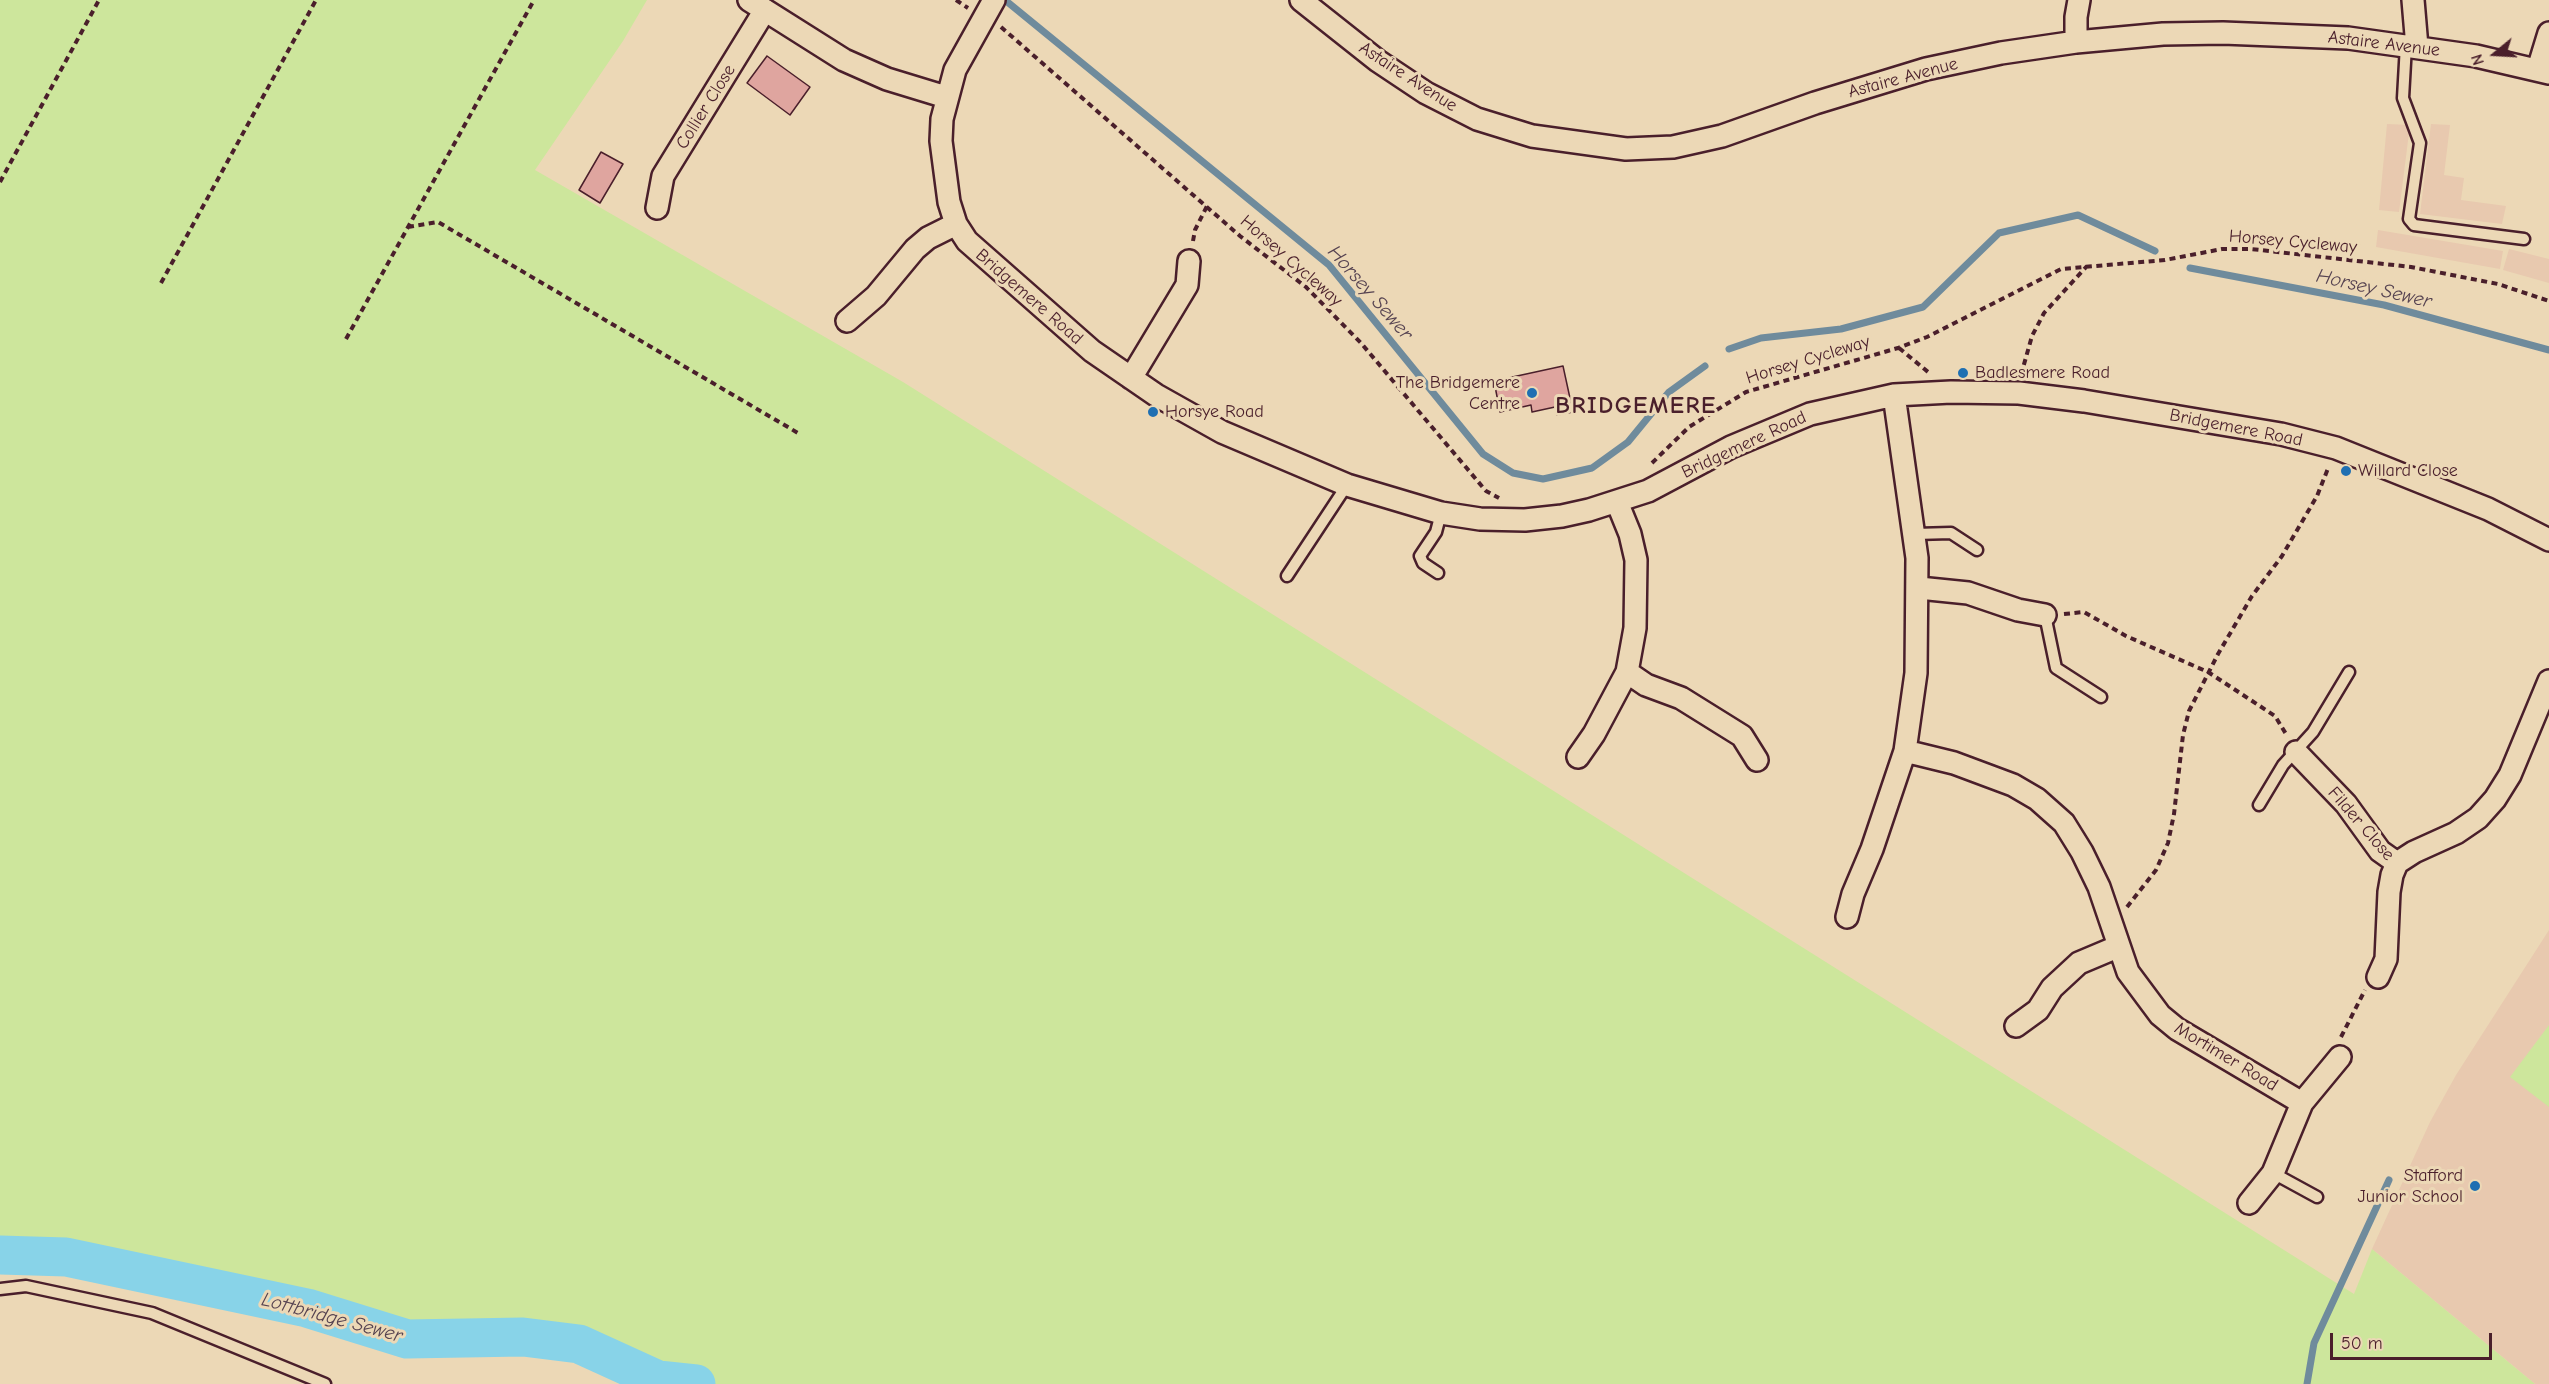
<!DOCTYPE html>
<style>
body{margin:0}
#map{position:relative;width:2549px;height:1384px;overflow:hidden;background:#ecd8b6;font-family:"Comic Neue",sans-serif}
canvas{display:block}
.north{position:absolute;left:2465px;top:24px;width:60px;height:60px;-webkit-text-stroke:4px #ecd8b6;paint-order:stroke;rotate:252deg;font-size:16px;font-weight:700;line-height:24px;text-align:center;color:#4a1f2b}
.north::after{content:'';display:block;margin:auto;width:21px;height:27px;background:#4a1f2b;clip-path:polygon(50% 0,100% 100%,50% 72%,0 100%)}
.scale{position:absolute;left:2330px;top:1333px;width:162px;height:27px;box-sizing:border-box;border:3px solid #4a1f2b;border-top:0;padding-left:8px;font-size:18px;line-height:21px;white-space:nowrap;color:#4a1f2b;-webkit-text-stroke:4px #ecd8b6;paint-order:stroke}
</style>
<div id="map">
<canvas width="2549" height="1384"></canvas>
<div class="north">N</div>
<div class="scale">50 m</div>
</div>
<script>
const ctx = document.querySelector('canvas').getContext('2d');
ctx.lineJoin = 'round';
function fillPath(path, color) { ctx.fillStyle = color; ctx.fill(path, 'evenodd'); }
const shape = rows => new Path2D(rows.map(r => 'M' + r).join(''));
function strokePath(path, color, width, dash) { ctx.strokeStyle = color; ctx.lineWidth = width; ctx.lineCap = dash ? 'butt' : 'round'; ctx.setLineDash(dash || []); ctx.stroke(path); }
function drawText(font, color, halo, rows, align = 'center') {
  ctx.font = font + ' "Comic Neue",sans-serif'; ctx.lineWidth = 6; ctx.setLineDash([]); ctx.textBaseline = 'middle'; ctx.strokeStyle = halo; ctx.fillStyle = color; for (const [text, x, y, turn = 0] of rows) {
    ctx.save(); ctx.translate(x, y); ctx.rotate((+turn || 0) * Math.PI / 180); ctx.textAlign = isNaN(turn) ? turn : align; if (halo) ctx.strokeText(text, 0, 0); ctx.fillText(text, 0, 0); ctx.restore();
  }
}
fillPath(shape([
 [2387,124,2410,125,2399,212,2379,210],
 [2431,124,2450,125,2444,175,2464,178,2461,200,2506,206,2502,224,2420,214],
 [2378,230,2503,251,2500,269,2376,247],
 [2509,249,2549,259,2549,283,2503,270],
 [2549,930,2549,1384,2535,1384,2372,1249,2430,1122,2456,1075]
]), '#e8c9af');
fillPath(shape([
 [0,0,647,0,623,41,535,170,903,382,2354,1294,2372,1249,2535,1384,696,1384,658,1380,579,1344,523,1337,407,1339,307,1308,66,1257,0,1255],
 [2549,1025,2549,1107,2510,1077]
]), '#cde69c');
strokePath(shape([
 [1005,0,1329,265,1483,454,1513,473,1543,479,1592,468,1628,442,1669,392,1705,366],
 [2190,268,2384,305,2549,350],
 [1729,349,1761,338,1841,329,1923,307,1999,233,2078,215,2155,251],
 [2307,1384,2314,1343,2389,1180]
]), '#6f8b9c', 7);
strokePath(shape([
 [0,1255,66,1257,307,1308,407,1339,523,1337,579,1344,658,1380,696,1384]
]), '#88d3e8', 39);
const building = shape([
 [767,56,810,87,790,115,747,83,767,56],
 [601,152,623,164,600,203,579,190,601,152],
 [1563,366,1573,412,1557,415,1555,407,1532,412,1531,405,1500,412,1494,381,1563,366]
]);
fillPath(building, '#dfa59f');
strokePath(building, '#4a1f2b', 1.5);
const service = shape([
 [2406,45,2403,98,2420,143,2409,219,2414,225,2524,239],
 [1915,534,1951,533,1977,550],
 [1438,573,1423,563,1420,556,1436,532,1441,513],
 [1287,576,1347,485],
 [2045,615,2056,668,2101,697],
 [2259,805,2283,765,2313,732,2349,672],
 [2273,1173,2317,1197],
 [0,1289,26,1286,152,1313,325,1384]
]);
const minor = shape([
 [749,0,844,60,887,79,946,97],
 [994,0,955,70,942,119,941,141,949,202,956,224,967,241,1092,351,1156,395,1222,432,1347,485,1441,513,1480,519,1525,520,1562,516,1589,510,1648,491,1731,447,1810,414,1894,395,1951,392,2019,393,2084,401,2281,434,2336,448,2488,509,2549,540],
 [1301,0,1378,61,1426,93,1477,119,1532,136,1626,149,1673,147,1722,136,1815,103,1926,69,2001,53,2076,42,2163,34,2223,33,2348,38,2476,56,2549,73],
 [2413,0,2417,47],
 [2076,42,2076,17,2079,0],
 [2538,69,2549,33],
 [657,208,663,176,765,10],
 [847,321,876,296,915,249,928,238,956,224],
 [1131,378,1187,285,1189,261],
 [1919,588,1968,593,2018,610,2045,615],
 [1627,672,1646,685,1681,698,1742,736,1757,760],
 [1905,751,1954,763,2013,785,2037,799,2064,823,2082,852,2099,887,2128,972,2160,1015,2177,1029,2302,1103],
 [2296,752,2346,804,2380,851,2397,863,2392,875,2389,892,2386,959,2378,977],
 [1578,757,1594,734,1627,672,1635,628,1636,560,1630,534,1617,502],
 [2397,863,2414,852,2456,833,2478,818,2495,799,2510,775,2549,681],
 [1847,917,1853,894,1872,849,1905,751,1916,673,1917,558,1894,395],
 [2016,1026,2038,1010,2052,988,2079,963,2117,947],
 [2249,1203,2273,1173,2302,1103,2340,1057]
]);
strokePath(service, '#4a1f2b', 15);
strokePath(minor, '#4a1f2b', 26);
strokePath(shape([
 [956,0,968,8],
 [1001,27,1240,236,1306,287,1361,343,1486,491,1499,498],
 [0,182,99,0],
 [408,227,438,222,798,433],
 [1193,241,1195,230,1207,206],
 [161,283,316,0],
 [346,339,534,0],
 [1899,348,1928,372],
 [2021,375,2032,336,2044,313,2087,266],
 [1652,463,1689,427,1746,392,1898,348,1927,337,2061,269,2165,260,2222,249,2251,249,2411,267,2498,284,2549,301],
 [2064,614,2084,612,2126,636,2208,672,2275,716,2286,734],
 [2127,907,2156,870,2168,843,2174,814,2183,735,2189,711,2218,654,2252,596,2282,556,2317,496,2329,466],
 [2341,1037,2365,990]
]), '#4a1f2b', 4, [6, 4.5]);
strokePath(service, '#ecd8b6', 10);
strokePath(minor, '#ecd8b6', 21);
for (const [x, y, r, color] of [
 [1963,373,6,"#1f6fb2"],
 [1532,393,6,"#1f6fb2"],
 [1153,412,6,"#1f6fb2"],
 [2346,471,6,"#1f6fb2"],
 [2475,1186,6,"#1f6fb2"]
]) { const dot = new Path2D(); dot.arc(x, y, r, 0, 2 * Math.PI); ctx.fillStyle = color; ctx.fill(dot); strokePath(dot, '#ecd8b6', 2); }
drawText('18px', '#4a1f2b', '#ecd8b6', [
 ["Astaire Avenue",2384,44,7],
 ["Astaire Avenue",1408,77,33],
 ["Astaire Avenue",1903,78,-15],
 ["Collier Close",706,107,-58],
 ["Horsey Cycleway",2293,242,5],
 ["Horsey Cycleway",1291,261,41],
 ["Bridgemere Road",1029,297,41],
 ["Horsey Cycleway",1808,360,-17],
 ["Bridgemere Road",2236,428,11],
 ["Bridgemere Road",1744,445,-25],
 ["Filder Close",2361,824,49],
 ["Mortimer Road",2226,1057,31]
]);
drawText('18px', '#4a1f2b', '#ecd8b6', [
 ["Badlesmere Road",1975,373],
 ["The Bridgemere",1520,383,"right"],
 ["Centre",1520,404,"right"],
 ["Horsye Road",1165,412],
 ["Willard Close",2358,471],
 ["Stafford",2463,1176,"right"],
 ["Junior School",2463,1197,"right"]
], 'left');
drawText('italic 20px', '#564351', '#ecd8b6', [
 ["Horsey Sewer",2374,289,13],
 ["Horsey Sewer",1370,293,49],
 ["Lottbridge Sewer",332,1318,15]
]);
ctx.letterSpacing = '1.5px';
drawText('bold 24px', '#4a1f2b', '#ecd8b6', [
 ["BRIDGEMERE",1636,406]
]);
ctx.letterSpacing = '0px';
</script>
